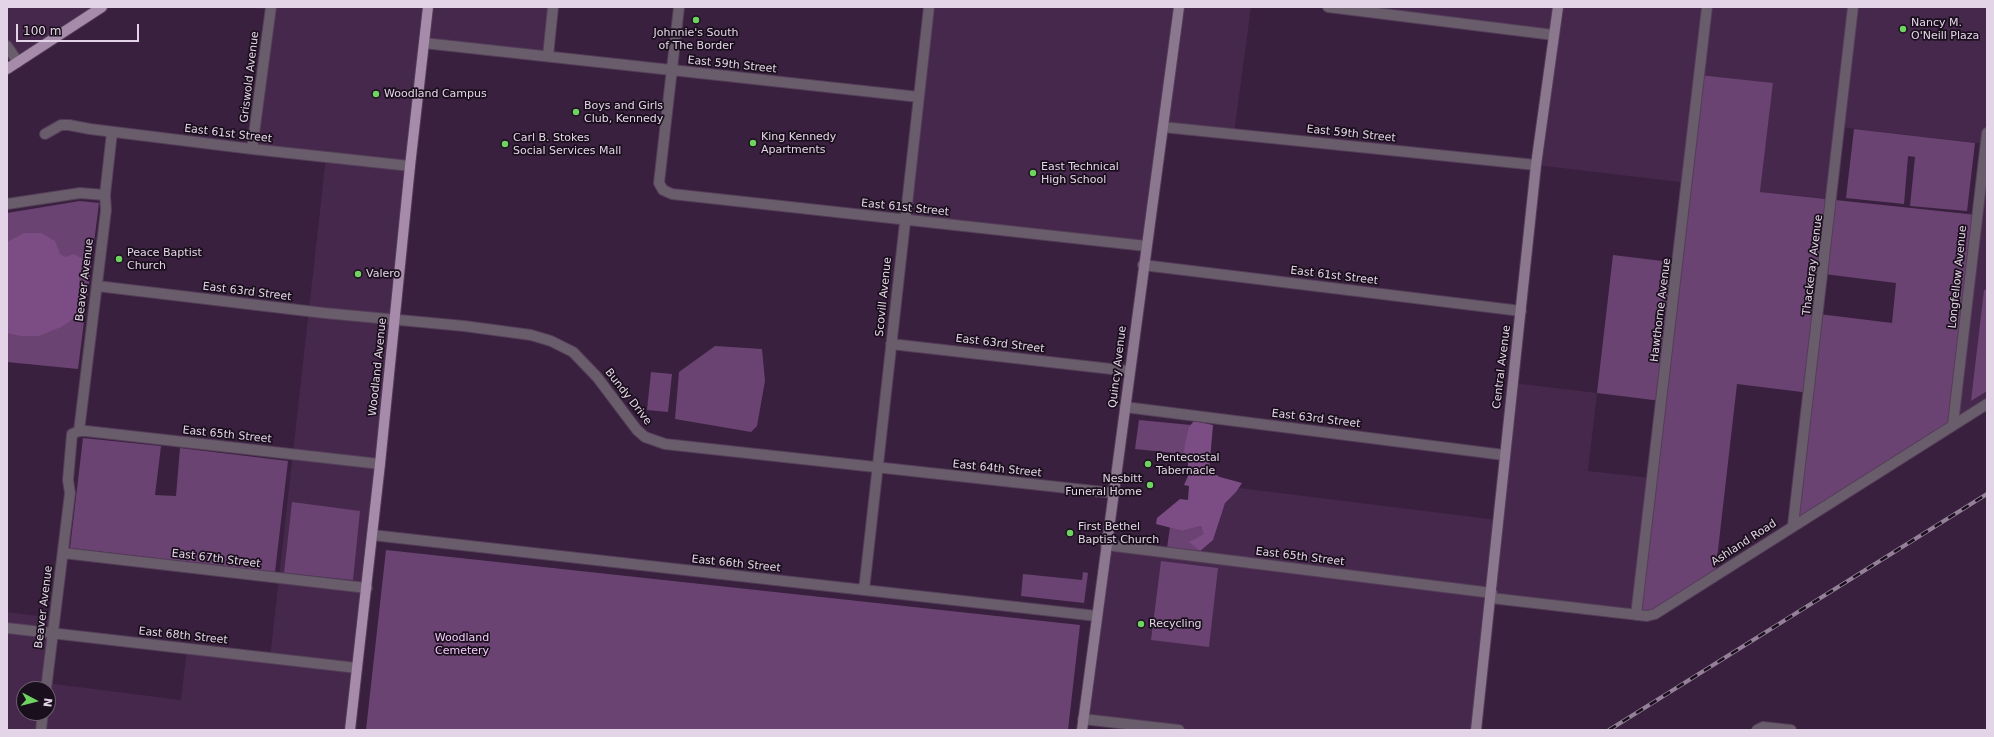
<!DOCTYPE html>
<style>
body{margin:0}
#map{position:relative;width:1994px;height:737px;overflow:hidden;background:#39203e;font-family:"DejaVu Sans",sans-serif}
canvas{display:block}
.frame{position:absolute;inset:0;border:8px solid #e4d4e7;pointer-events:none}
.north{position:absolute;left:16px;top:681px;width:40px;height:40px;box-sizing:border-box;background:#1a0f1c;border:1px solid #6b5e6d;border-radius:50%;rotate:97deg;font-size:11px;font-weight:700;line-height:16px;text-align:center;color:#e4d4e7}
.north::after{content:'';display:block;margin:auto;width:14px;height:18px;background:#6ed360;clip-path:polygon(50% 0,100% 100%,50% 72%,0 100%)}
.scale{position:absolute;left:16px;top:24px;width:123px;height:18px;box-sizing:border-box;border:2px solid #e4d4e7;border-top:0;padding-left:5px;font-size:12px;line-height:14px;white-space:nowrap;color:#e4d4e7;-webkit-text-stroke:3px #1a0f1c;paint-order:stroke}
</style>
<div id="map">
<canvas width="1994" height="737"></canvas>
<div class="frame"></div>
<div class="north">N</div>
<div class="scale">100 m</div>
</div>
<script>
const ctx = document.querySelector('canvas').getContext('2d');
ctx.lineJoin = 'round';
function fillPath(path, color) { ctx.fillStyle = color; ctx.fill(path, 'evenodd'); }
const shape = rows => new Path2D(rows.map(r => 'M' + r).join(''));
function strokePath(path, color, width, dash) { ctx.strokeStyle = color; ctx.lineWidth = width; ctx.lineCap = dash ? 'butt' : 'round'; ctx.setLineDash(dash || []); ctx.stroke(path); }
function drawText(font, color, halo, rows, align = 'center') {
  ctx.font = font + ' "DejaVu Sans",sans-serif'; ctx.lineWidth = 3.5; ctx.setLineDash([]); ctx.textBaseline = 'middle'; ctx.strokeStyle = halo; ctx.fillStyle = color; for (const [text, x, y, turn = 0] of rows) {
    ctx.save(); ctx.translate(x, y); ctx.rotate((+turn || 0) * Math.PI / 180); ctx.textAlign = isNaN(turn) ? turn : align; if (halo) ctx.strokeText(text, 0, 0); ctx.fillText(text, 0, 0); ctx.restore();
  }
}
fillPath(shape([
 [7,7,102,7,7,69],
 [242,7,553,7,548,56,424,43,350,730,7,730,7,612,55,618,47,683,181,700,187,648,270,658,326,157,252,149,270,10],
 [24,689,48,689,48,713,24,713],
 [929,7,1251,7,1234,134,1163,127,1146,246,904,220],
 [1328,7,1987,7,1987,404,1953,424,1985,144,1840,127,1832,199,1760,192,1773,83,1688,183,1536,165,1554,35],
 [1513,383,1597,393,1588,471,1652,478,1636,615,1491,598,1476,730,1160,730,1083,719,1106,545,1190,555,1199,483,1498,520]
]), '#45284b');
fillPath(shape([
 [1699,75,1773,83,1760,192,1977,215,1953,424,1793,525,1810,393,1737,384,1715,576,1655,614,1636,615,1661,401,1597,393,1613,255,1678,263],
 [1824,274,1896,283,1892,323,1819,314],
 [1854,129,1975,143,1967,211,1910,206,1915,157,1908,156,1904,204,1846,198],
 [80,201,99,203,78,369,7,362,7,213],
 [1984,290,1987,290,1987,391,1971,401],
 [715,346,762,349,765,381,757,426,751,432,675,419,679,372],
 [651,372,672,374,668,412,647,410],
 [1139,420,1191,425,1188,428,1184,454,1135,449],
 [83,438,161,446,155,495,176,496,180,448,288,461,275,572,70,548],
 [292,502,360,511,353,580,284,573],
 [1201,526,1205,534,1190,542,1200,551,1167,548,1170,527,1183,531],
 [386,550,1080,625,1068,730,366,730],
 [1161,561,1218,568,1209,647,1151,640],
 [1083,572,1088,573,1084,603,1021,596,1023,574,1082,580]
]), '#6b4372');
fillPath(shape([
 [24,233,41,233,55,241,60,254,65,257,74,254,83,259,79,280,80,290,79,308,75,318,61,327,39,336,21,336,7,333,7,242],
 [1194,421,1213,425,1209,471,1220,477,1242,483,1236,492,1225,503,1213,540,1200,551,1189,542,1204,534,1201,526,1183,531,1156,524,1157,518,1180,499,1188,500,1189,486,1184,485,1188,476,1188,462,1183,456,1188,428]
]), '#7c4d84');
const street = shape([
 [679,7,659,183,663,190,672,194,1146,246],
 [1328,7,1554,35],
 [424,43,919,97],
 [7,46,18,62],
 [548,56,553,7],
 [1163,127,1536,165],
 [45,134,61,125,69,125,90,129,252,149,410,166],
 [252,149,271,7],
 [7,204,80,193,105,195],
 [1143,265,1521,311],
 [97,286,324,313,464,326,531,335,551,341,573,352,597,377,637,430,645,437,665,444,1113,493],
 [891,344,1129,371],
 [1125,407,1504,455],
 [1953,424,1987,133],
 [79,431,106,210,105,195,112,132],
 [1793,525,1853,7],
 [372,535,1097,616],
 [1106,545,1492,593],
 [63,553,367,588],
 [864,590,929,7],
 [1491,598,1647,616,1655,614,1987,404],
 [1636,615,1707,7],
 [7,628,357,668],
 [46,689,70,493,68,480,72,434,79,431,86,431,380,464],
 [1083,719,1179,730],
 [41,730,43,713],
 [1757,730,1763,727,1791,730]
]);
const secondary = shape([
 [1082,730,1179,7],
 [1476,730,1536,165,1558,7]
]);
const primary = shape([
 [7,69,102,7],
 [350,730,380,464,410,166,428,7]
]);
strokePath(street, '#543d59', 12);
strokePath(secondary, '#543d59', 12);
strokePath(primary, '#543d59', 12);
strokePath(street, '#695c6b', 10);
strokePath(secondary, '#8b788f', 10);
strokePath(primary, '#a68caa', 10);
const rail = shape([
 [1609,730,1987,494]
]);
strokePath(rail, '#948098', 4);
strokePath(rail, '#1a0f1c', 2.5, [8]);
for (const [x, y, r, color] of [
 [696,20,4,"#6ed360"],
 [1903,29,4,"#6ed360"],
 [376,94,4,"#6ed360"],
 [576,112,4,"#6ed360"],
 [753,143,4,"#6ed360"],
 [505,144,4,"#6ed360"],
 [1033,173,4,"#6ed360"],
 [119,259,4,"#6ed360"],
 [358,274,4,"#6ed360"],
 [1148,464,4,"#6ed360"],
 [1150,485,4,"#6ed360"],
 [1070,533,4,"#6ed360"],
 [1141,624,4,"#6ed360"]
]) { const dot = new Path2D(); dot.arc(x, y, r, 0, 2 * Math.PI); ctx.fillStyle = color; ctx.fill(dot); strokePath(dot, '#1a0f1c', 1.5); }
drawText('11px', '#e4d4e7', '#1a0f1c', [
 ["Nancy M.",1911,23],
 ["O'Neill Plaza",1911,36],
 ["Johnnie's South",696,33,"center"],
 ["of The Border",696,46,"center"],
 ["Woodland Campus",384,94],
 ["Boys and Girls",584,106],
 ["Club, Kennedy",584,119],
 ["King Kennedy",761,137],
 ["Apartments",761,150],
 ["Carl B. Stokes",513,138],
 ["Social Services Mall",513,151],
 ["East Technical",1041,167],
 ["High School",1041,180],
 ["Peace Baptist",127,253],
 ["Church",127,266],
 ["Valero",366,274],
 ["Pentecostal",1156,458],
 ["Tabernacle",1156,471],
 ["Nesbitt",1142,479,"right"],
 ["Funeral Home",1142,492,"right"],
 ["First Bethel",1078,527],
 ["Baptist Church",1078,540],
 ["Recycling",1149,624]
], 'left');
drawText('11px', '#e4d4e7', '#1a0f1c', [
 ["East 59th Street",732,65,6],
 ["Griswold Avenue",250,77,-83],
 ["East 61st Street",228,134,7],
 ["East 59th Street",1351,134,6],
 ["East 61st Street",905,208,6],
 ["Thackeray Avenue",1813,265,-83],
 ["East 61st Street",1334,276,7],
 ["Longfellow Avenue",1958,277,-84],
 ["Beaver Avenue",85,280,-83],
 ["East 63rd Street",247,292,7],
 ["Scovill Avenue",884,297,-84],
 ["Hawthorne Avenue",1661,310,-83],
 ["East 63rd Street",1000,344,7],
 ["Woodland Avenue",378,367,-84],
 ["Quincy Avenue",1118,367,-83],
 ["Central Avenue",1502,367,-83],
 ["Bundy Drive",628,397,52],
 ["East 63rd Street",1316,419,7],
 ["East 65th Street",227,435,6],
 ["East 64th Street",997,469,6],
 ["Ashland Road",1744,543,-33],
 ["East 65th Street",1300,557,7],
 ["East 67th Street",216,559,7],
 ["East 66th Street",736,564,6],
 ["Beaver Avenue",44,607,-83],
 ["East 68th Street",183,636,6]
]);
drawText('11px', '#f4cbfc', '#1a0f1c', [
 ["Woodland",462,638],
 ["Cemetery",462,651]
]);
</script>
